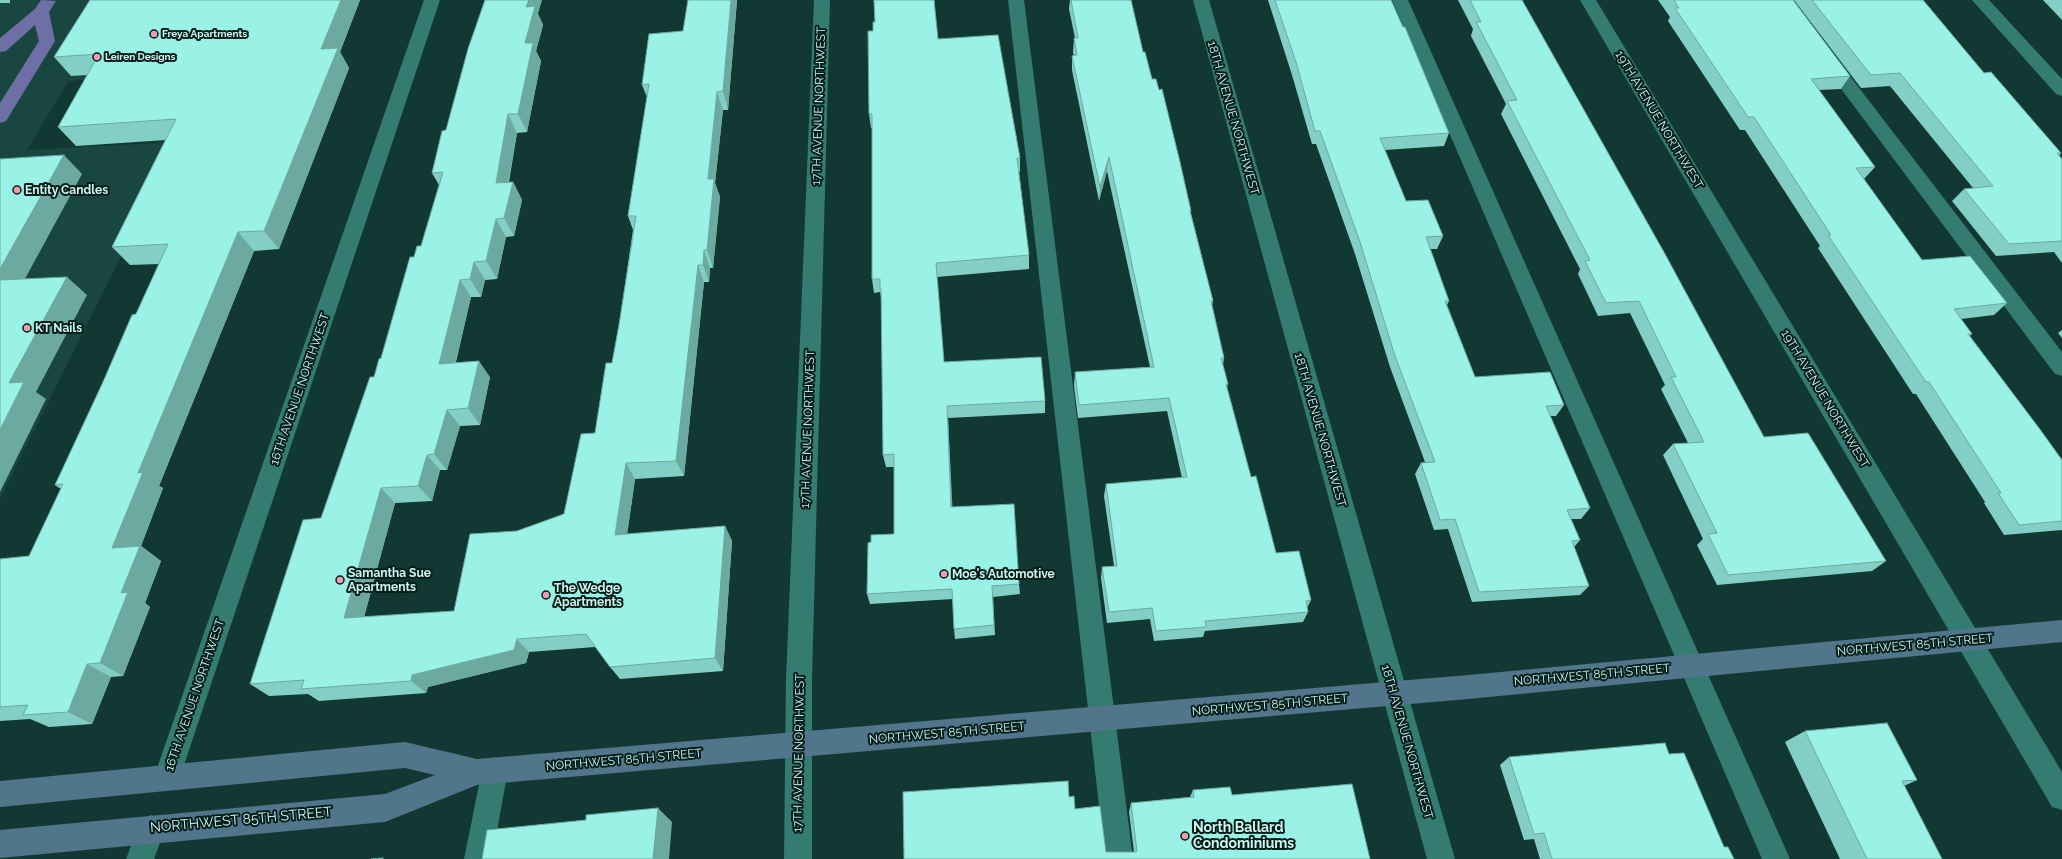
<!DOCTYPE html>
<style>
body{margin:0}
canvas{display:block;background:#123833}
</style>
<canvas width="2062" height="859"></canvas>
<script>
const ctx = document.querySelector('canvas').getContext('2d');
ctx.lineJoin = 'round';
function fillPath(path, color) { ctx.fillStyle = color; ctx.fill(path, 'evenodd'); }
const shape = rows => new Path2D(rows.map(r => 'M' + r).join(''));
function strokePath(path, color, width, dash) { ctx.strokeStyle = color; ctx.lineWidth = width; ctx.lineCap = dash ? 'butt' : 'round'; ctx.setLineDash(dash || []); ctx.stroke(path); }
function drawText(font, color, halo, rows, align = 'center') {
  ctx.font = font + ' Raleway,sans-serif'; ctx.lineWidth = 4; ctx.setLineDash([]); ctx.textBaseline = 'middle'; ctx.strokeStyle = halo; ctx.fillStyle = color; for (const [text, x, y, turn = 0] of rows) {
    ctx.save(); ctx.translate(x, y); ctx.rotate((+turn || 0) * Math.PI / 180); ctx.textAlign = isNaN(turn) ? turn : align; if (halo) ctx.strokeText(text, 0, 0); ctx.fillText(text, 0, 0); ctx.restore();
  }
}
fillPath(shape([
 [0,0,256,0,221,72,68,81,27,150,178,142,0,499]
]), '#1a4641');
fillPath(shape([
 [1008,0,1024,0,1133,859,1105,859,1008,0],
 [1392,0,1408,0,1790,859,1762,859,1392,0],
 [1827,53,1833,54,2062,352,2062,376,2055,374,1818,58,1821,54,1827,53],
 [495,757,504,761,508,770,492,859,464,859,482,770,486,761,495,757]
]), '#347b72');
fillPath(shape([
 [424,0,440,0,180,777,176,786,167,790,158,786,154,777,424,0],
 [814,0,830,0,812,679,812,859,784,859,786,679,814,0],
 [1193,0,1209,0,1455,859,1427,859,1193,0],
 [1580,0,1596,0,2062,772,2062,810,2052,807,1580,0],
 [1972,0,1989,0,2062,79,2062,96,2056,94,1972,0],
 [151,815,161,819,165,829,154,859,126,859,141,819,151,815]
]), '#347b72');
fillPath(shape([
 [2062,620,2062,642,1468,699,477,785,385,822,0,858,0,830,385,794,435,775,405,768,0,807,0,781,405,742,477,759,1468,675,2062,620]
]), '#51758b');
fillPath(shape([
 [41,0,56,1,49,12,55,41,6,121,0,123,0,103,39,41,35,25,6,51,0,52,0,38,35,9,41,0]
]), '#6e6fa4');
fillPath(shape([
 [0,0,10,0,10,3,0,3],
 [90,0,360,0,340,52,349,68,279,249,254,251,159,486,163,488,141,546,161,561,145,603,150,607,123,676,111,677,92,724,49,727,30,719,0,721,0,559,29,556,61,489,55,485,136,314,159,264,130,265,112,247,166,140,76,146,58,127,87,75,71,76,54,57],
 [688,0,737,0,728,110,723,110,715,183,720,197,713,268,710,268,709,282,704,282,684,476,635,479,627,534,725,526,732,541,723,671,620,679,610,667,595,647,529,652,526,663,428,687,426,693,319,701,308,694,269,696,250,684,321,518,374,377,381,358,414,257,421,246,439,185,432,173,446,130,538,14,543,25,536,51,541,61,527,132,517,133,509,182,513,182,522,200,514,236,506,237,497,279,485,280,481,297,471,297,456,362,490,377,480,425,460,426,447,470,440,470,432,501,395,503,364,617,454,611,517,531,564,514,595,433,612,363,619,325,633,230,628,216,647,97,642,85,683,31],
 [1070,0,1131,0,1143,52,1152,79,1191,211,1191,214,1213,301,1212,306,1224,358,1223,365,1228,384,1227,387,1251,477,1276,553,1311,600,1307,608,1308,612,1303,622,1205,631,1203,637,1154,641,1150,619,1107,623,1101,578,1102,567,1114,566,1104,496,1106,484,1182,478,1167,411,1078,418,1074,386,1075,372,1150,367,1107,171,1099,201,1072,70,1072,56,1074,55,1073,53,1074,38,1075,38,1069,9],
 [1268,0,1391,0,1449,133,1444,146,1385,150,1406,201,1443,236,1437,249,1430,249,1449,301,1447,305,1475,377,1564,405,1556,416,1550,416,1590,508,1581,519,1571,519,1580,540,1574,547,1589,586,1580,595,1472,602,1448,529,1434,530,1415,474,1421,463,1425,462,1390,367,1355,254,1316,144,1312,144,1292,75],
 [1458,0,1522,0,1764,437,1886,561,1872,571,1717,585,1697,545,1703,539,1663,455,1673,444,1688,443,1661,389,1665,385,1630,313,1598,316,1578,274,1580,269,1501,114,1506,104,1471,36,1473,29],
 [1658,0,1793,0,1850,76,1841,89,1819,90,1875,167,1864,179,1922,260,2007,303,1994,315,1961,319,1972,334,1970,336,2062,460,2062,530,2004,535,1984,503,1985,502,1916,394,1913,394,1818,248,1820,246,1745,130,1740,130,1668,21,1670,17],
 [1794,0,1923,0,1984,73,2061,153,2059,156,2062,159,2062,263,2054,252,1996,256,1952,201,1964,189,1973,188,1890,86,1861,88],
 [2043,0,2062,0,2062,20],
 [938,39,1020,158,1020,172,1019,172,1029,255,1029,269,937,277,944,362,1045,401,1045,413,948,418,952,507,1019,584,1020,594,993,597,995,635,955,639,954,629,953,599,870,604,867,594,871,542,894,534,894,467,886,467,883,455,882,301,880,292,874,293,872,279,872,128,871,128,869,114],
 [2062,330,2062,338,2058,333],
 [1805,731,1917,780,1904,786,1942,859,1840,859,1785,742],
 [1669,754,1724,847,1734,859,1540,859,1534,839,1524,840,1500,765,1509,757],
 [1193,790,1232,795,1370,859,904,859,1069,797,1075,809,1106,852,1134,852,1129,812,1131,803,1190,797]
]), '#84cfc5');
fillPath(shape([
 [341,0,360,0,340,52,349,68,279,249,264,231,321,49],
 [529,0,542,0,538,14,543,25,536,51,541,61,527,132,518,114,525,43,526,7],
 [731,0,737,0,728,110,723,91],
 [717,92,723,110,715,183,720,197,713,268,707,250,708,179],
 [508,114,517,133,505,201,496,183],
 [64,155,82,174,14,299,0,286,0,269],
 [1109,157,1107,171,1099,201,1100,187],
 [513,182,522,200,514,236,504,218],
 [496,219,506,237,497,279,486,261],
 [238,232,254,251,159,486,163,488,141,546,161,561,145,603,150,607,123,676,100,663,112,548,138,473],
 [704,250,710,268,709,282,703,265],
 [474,262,485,280,481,297,470,279],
 [698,265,704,282,684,476,676,461],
 [67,277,87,295,36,392,46,399,0,492,0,430,9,383],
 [460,280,471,297,451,380,439,364],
 [479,361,490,377,480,425,468,408],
 [947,406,948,418,953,518,951,507],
 [447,410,460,426,447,470,434,454],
 [427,455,440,470,432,501,418,486],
 [626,463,635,479,625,550,615,535],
 [381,488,395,503,360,632,344,618],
 [725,526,732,541,723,671,715,658],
 [517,639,529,652,526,663,428,687,426,693,411,681,412,675],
 [87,664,111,677,92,724,68,712],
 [658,808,672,822,669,859,653,859]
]), '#6ca9a0');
const building = shape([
 [90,0,341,0,321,49,338,48,264,231,238,232,138,473,143,472,112,548,140,546,121,593,128,592,100,663,87,664,68,712,23,715,28,705,0,707,0,559,29,556,63,484,55,485,103,382,132,315,136,314,168,244,112,247,176,119,58,127,99,54,54,57,90,0],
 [485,0,529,0,526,7,535,6,525,43,533,43,518,114,508,114,496,183,513,182,504,218,496,219,486,261,474,262,470,279,460,280,439,364,479,361,468,408,447,410,434,454,427,455,418,486,381,488,344,618,454,611,470,534,517,531,564,514,581,434,595,433,606,363,612,363,619,325,636,216,628,216,649,84,642,85,649,34,683,31,688,0,731,0,723,91,717,92,708,179,714,179,707,250,704,250,703,265,698,265,676,461,626,463,615,535,725,526,715,658,610,667,586,634,517,639,514,650,412,675,411,681,301,689,304,680,250,684,303,520,321,518,370,377,374,377,379,359,381,358,410,257,414,257,417,246,421,246,443,172,432,173,442,131,446,130,468,49,485,0],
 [874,0,934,0,938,39,998,35,1020,158,1017,158,1029,255,936,263,944,362,1041,357,1045,401,947,406,951,507,1014,504,1019,584,992,586,994,625,954,629,952,589,867,594,868,543,871,542,871,535,894,534,894,454,883,455,881,289,880,289,880,279,872,279,872,114,869,114,868,31,873,31,873,22,875,22,874,0],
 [1071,0,1131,0,1143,52,1145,52,1152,79,1156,79,1159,90,1162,89,1180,162,1191,211,1190,211,1213,301,1211,301,1224,358,1221,358,1228,384,1226,384,1251,477,1256,476,1276,553,1299,551,1311,600,1306,601,1308,612,1205,621,1206,627,1156,631,1152,608,1109,612,1102,567,1117,566,1106,484,1187,477,1169,398,1079,405,1075,372,1154,367,1109,157,1100,187,1072,56,1077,55,1074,38,1078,38,1071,0],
 [1275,0,1391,0,1403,27,1405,27,1449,133,1380,138,1406,201,1428,200,1443,236,1426,237,1449,301,1445,301,1475,377,1550,372,1564,405,1546,406,1590,508,1567,510,1580,540,1572,541,1589,586,1479,592,1455,519,1440,520,1421,463,1435,462,1395,356,1360,242,1320,131,1315,131,1296,62,1275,0],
 [1470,0,1522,0,1665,254,1764,437,1808,433,1886,561,1728,575,1708,534,1717,533,1673,444,1704,442,1671,377,1676,377,1639,301,1606,303,1585,261,1590,260,1507,101,1517,100,1476,22,1481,22,1470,0],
 [1674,0,1793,0,1850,76,1811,79,1875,167,1856,168,1922,260,1970,256,2007,303,1954,309,1972,334,1968,334,2039,428,2062,460,2062,521,2019,525,1998,493,2001,493,1929,382,1926,382,1828,235,1831,235,1754,117,1748,117,1675,8,1679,8,1674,0],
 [1812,0,1923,0,1984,73,1991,72,2061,153,2057,153,2062,159,2062,241,2009,244,1964,189,1993,186,1900,73,1871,75,1812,0],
 [64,155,0,269,0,159,64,155],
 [67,277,9,383,24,382,0,430,0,280,67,277],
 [1887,723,1917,780,1902,781,1942,859,1867,859,1805,731,1887,723],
 [1665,743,1669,754,1684,753,1724,847,1728,847,1734,859,1552,859,1544,833,1534,834,1509,757,1665,743],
 [1068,781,1069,797,1074,796,1075,809,1100,806,1106,852,1136,852,1137,851,1131,803,1194,797,1193,790,1230,787,1232,795,1352,784,1370,859,904,859,903,792,1068,781],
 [658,808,653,859,482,859,487,830,586,820,586,815,658,808],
 [383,858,382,859,371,859,383,858]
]);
fillPath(building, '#9af1e5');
strokePath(building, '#6ca9a0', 1);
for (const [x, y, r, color] of [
 [154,34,4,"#f29aae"],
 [97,57,4,"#f29aae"],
 [17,190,4,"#f29aae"],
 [27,328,4,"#f29aae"],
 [944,574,4,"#f29aae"],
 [340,580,4,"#f29aae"],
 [546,595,4,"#f29aae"],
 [1185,836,4,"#f29aae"]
]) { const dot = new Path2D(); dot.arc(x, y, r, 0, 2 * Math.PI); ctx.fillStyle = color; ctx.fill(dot); strokePath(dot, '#011e1a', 1.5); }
drawText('bold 10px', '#d3f5f0', '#011e1a', [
 ["Freya Apartments",162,34],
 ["Leiren Designs",105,57]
], 'left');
drawText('12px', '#d3f5f0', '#011e1a', [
 ["17TH AVENUE NORTHWEST",819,106,-88],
 ["18TH AVENUE NORTHWEST",1233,118,74],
 ["19TH AVENUE NORTHWEST",1659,120,59],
 ["16TH AVENUE NORTHWEST",300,389,-71],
 ["19TH AVENUE NORTHWEST",1825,399,59],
 ["17TH AVENUE NORTHWEST",808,429,-88],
 ["18TH AVENUE NORTHWEST",1320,430,74],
 ["NORTHWEST 85TH STREET",1915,645,-5],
 ["NORTHWEST 85TH STREET",1592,675,-5],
 ["16TH AVENUE NORTHWEST",195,695,-71],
 ["NORTHWEST 85TH STREET",1270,705,-5],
 ["NORTHWEST 85TH STREET",947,733,-5],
 ["18TH AVENUE NORTHWEST",1407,742,74],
 ["17TH AVENUE NORTHWEST",799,753,-89],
 ["NORTHWEST 85TH STREET",624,760,-5]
]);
drawText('bold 12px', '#d3f5f0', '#011e1a', [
 ["Entity Candles",25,190],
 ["KT Nails",35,328],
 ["Samantha Sue",348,573],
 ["Apartments",348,587],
 ["Moe's Automotive",952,574],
 ["The Wedge",554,588],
 ["Apartments",554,602]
], 'left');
drawText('14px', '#d3f5f0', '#011e1a', [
 ["NORTHWEST 85TH STREET",241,820,-5]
]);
drawText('bold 14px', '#d3f5f0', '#011e1a', [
 ["North Ballard",1193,828],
 ["Condominiums",1193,844]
], 'left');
</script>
